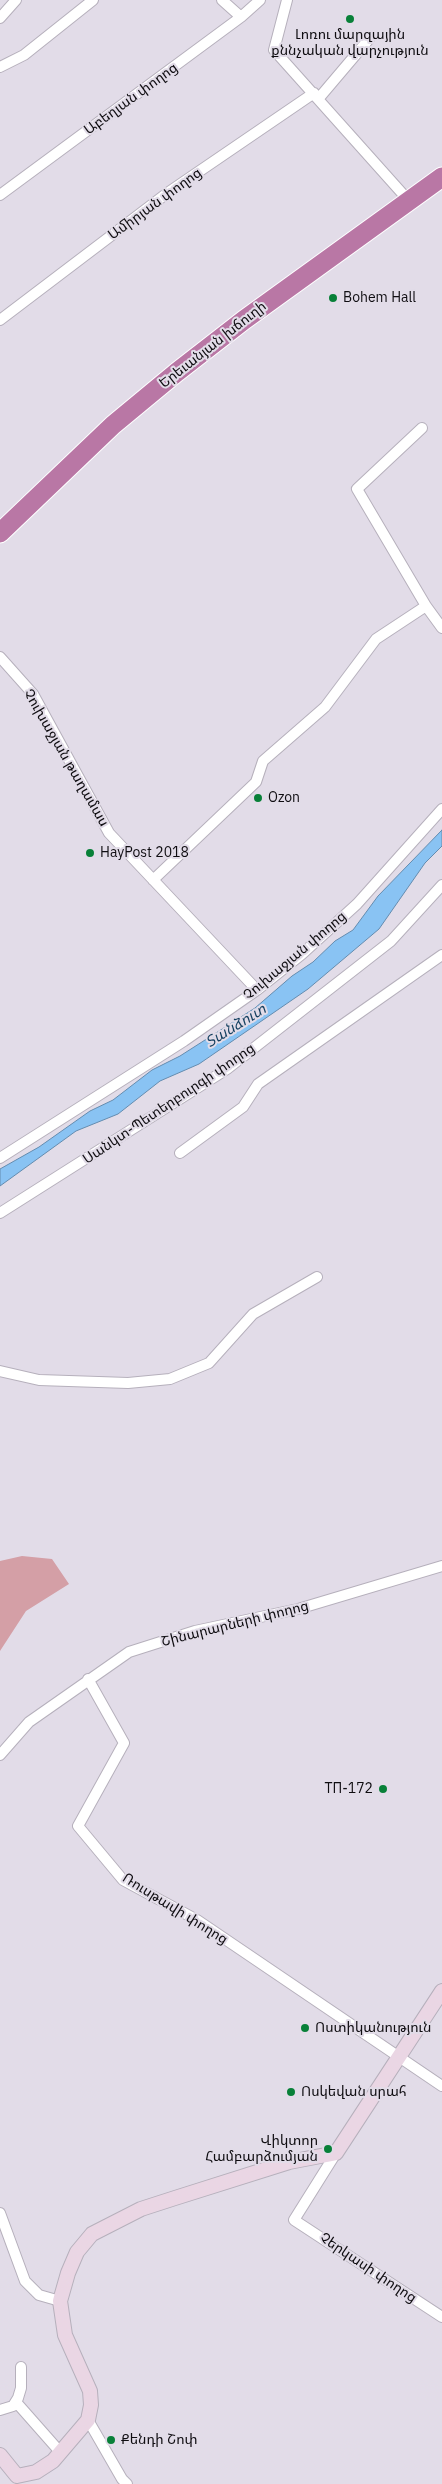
<!DOCTYPE html>
<meta charset="utf-8">
<style>
body{margin:0}
canvas{display:block;background:#e2dce8}
</style>
<canvas width="442" height="2484"></canvas>
<script>
const ctx = document.querySelector('canvas').getContext('2d');
ctx.lineJoin = 'round';
function fillPath(path, color) { ctx.fillStyle = color; ctx.fill(path, 'evenodd'); }
const shape = rows => new Path2D(rows.map(r => 'M' + r).join(''));
function strokePath(path, color, width, dash) { ctx.strokeStyle = color; ctx.lineWidth = width; ctx.lineCap = dash ? 'butt' : 'round'; ctx.setLineDash(dash || []); ctx.stroke(path); }
function drawText(font, color, halo, rows, align = 'center') {
  ctx.font = font + ' "IBM Plex Sans","Noto Sans Armenian",sans-serif'; ctx.lineWidth = 4; ctx.setLineDash([]); ctx.textBaseline = 'middle'; ctx.strokeStyle = halo; ctx.fillStyle = color; for (const [text, x, y, turn = 0] of rows) {
    ctx.save(); ctx.translate(x, y); ctx.rotate((+turn || 0) * Math.PI / 180); ctx.textAlign = isNaN(turn) ? turn : align; if (halo) ctx.strokeText(text, 0, 0); ctx.fillText(text, 0, 0); ctx.restore();
  }
}
fillPath(shape([
 [22,1556,52,1559,69,1584,26,1611,0,1651,0,1561]
]), '#d49fa6');
const water = shape([
 [442,830,442,846,425,863,379,929,308,989,199,1064,160,1081,118,1114,76,1131,0,1186,0,1169,39,1147,90,1111,113,1100,152,1070,180,1056,255,1008,292,976,313,962,335,941,353,930,378,896,442,830]
]);
fillPath(water, '#89c3f3');
strokePath(water, '#648caf', 1);
const street = shape([
 [222,0,241,17],
 [287,0,274,50,409,201],
 [0,18,16,0],
 [0,67,24,55,93,0],
 [319,98,369,39],
 [0,195,241,17,260,0],
 [0,320,166,194,314,93],
 [422,428,357,489,426,606,442,628],
 [0,657,33,694,109,833,257,990],
 [153,880,256,782,263,761,325,707,376,639,426,606],
 [180,1153,243,1107,258,1084,442,955],
 [0,1158,184,1041,257,990,302,954,357,904,442,809],
 [0,1213,227,1069,391,941,442,885],
 [0,1371,39,1380,128,1383,170,1379,209,1363,253,1314,317,1277],
 [88,1679,124,1743,78,1826,123,1880,197,1920,442,2086],
 [0,1755,29,1722,129,1652,195,1631,298,1609,442,1566],
 [336,2153,294,2220,442,2317],
 [0,2213,25,2281,39,2295,60,2301],
 [16,2402,61,2453],
 [0,2410,13,2406,18,2398,21,2388,21,2367],
 [88,2420,122,2479,127,2484]
]);
const secondary = shape([
 [0,2455,17,2476,36,2472,53,2461,88,2420,91,2405,90,2391,65,2335,60,2301,68,2273,77,2252,92,2234,141,2209,175,2198,289,2162,336,2153,442,1991]
]);
const highway = shape([
 [0,533,113,425,177,372,244,320,442,177]
]);
strokePath(street, '#b6b0bc', 12);
strokePath(secondary, '#b6b0bc', 16);
strokePath(highway, '#fff', 21);
strokePath(street, '#fff', 10);
strokePath(secondary, '#ead6e4', 14);
strokePath(highway, '#b977a5', 19);
for (const [x, y, r, color] of [
 [350,19,5,"#088038"],
 [333,298,5,"#088038"],
 [258,798,5,"#088038"],
 [90,853,5,"#088038"],
 [383,1789,5,"#088038"],
 [305,2028,5,"#088038"],
 [291,2092,5,"#088038"],
 [328,2149,5,"#088038"],
 [111,2440,5,"#088038"]
]) { const dot = new Path2D(); dot.arc(x, y, r, 0, 2 * Math.PI); ctx.fillStyle = color; ctx.fill(dot); strokePath(dot, '#e2dce8', 2); }
drawText('14px', '#0f0d11', '#e2dce8', [
 ["Լոռու մարզային",350,35,"center"],
 ["քննչական վարչություն",350,51,"center"],
 ["Bohem Hall",343,298],
 ["Ozon",268,798],
 ["HayPost 2018",100,853],
 ["ТП-172",373,1789,"right"],
 ["Ոստիկանություն",315,2028],
 ["Ոսկեվան սրահ",301,2092],
 ["Վիկտոր",318,2141,"right"],
 ["Համբարձումյան",318,2157,"right"],
 ["Քենդի Շոփ",121,2440]
], 'left');
drawText('14px', '#0f0d11', '#e2dce8', [
 ["Աբեղյան փողոց",131,99,-36],
 ["Ամիրյան փողոց",155,204,-36],
 ["Երեւանյան խճուղի",213,345,-38],
 ["Չուխաջյան թաղամաս",66,758,60],
 ["Չուխաջյան փողոց",295,956,-40],
 ["Սանկտ-Պետերբուրգի փողոց",169,1104,-34],
 ["Շինարարների փողոց",235,1624,-14],
 ["Ռուսթավի փողոց",175,1909,32],
 ["Չերկասի փողոց",368,2268,34]
]);
drawText('italic 15px', '#133f5f', '#e2dce8', [
 ["Տանձուտ",236,1026,-32]
]);
</script>
